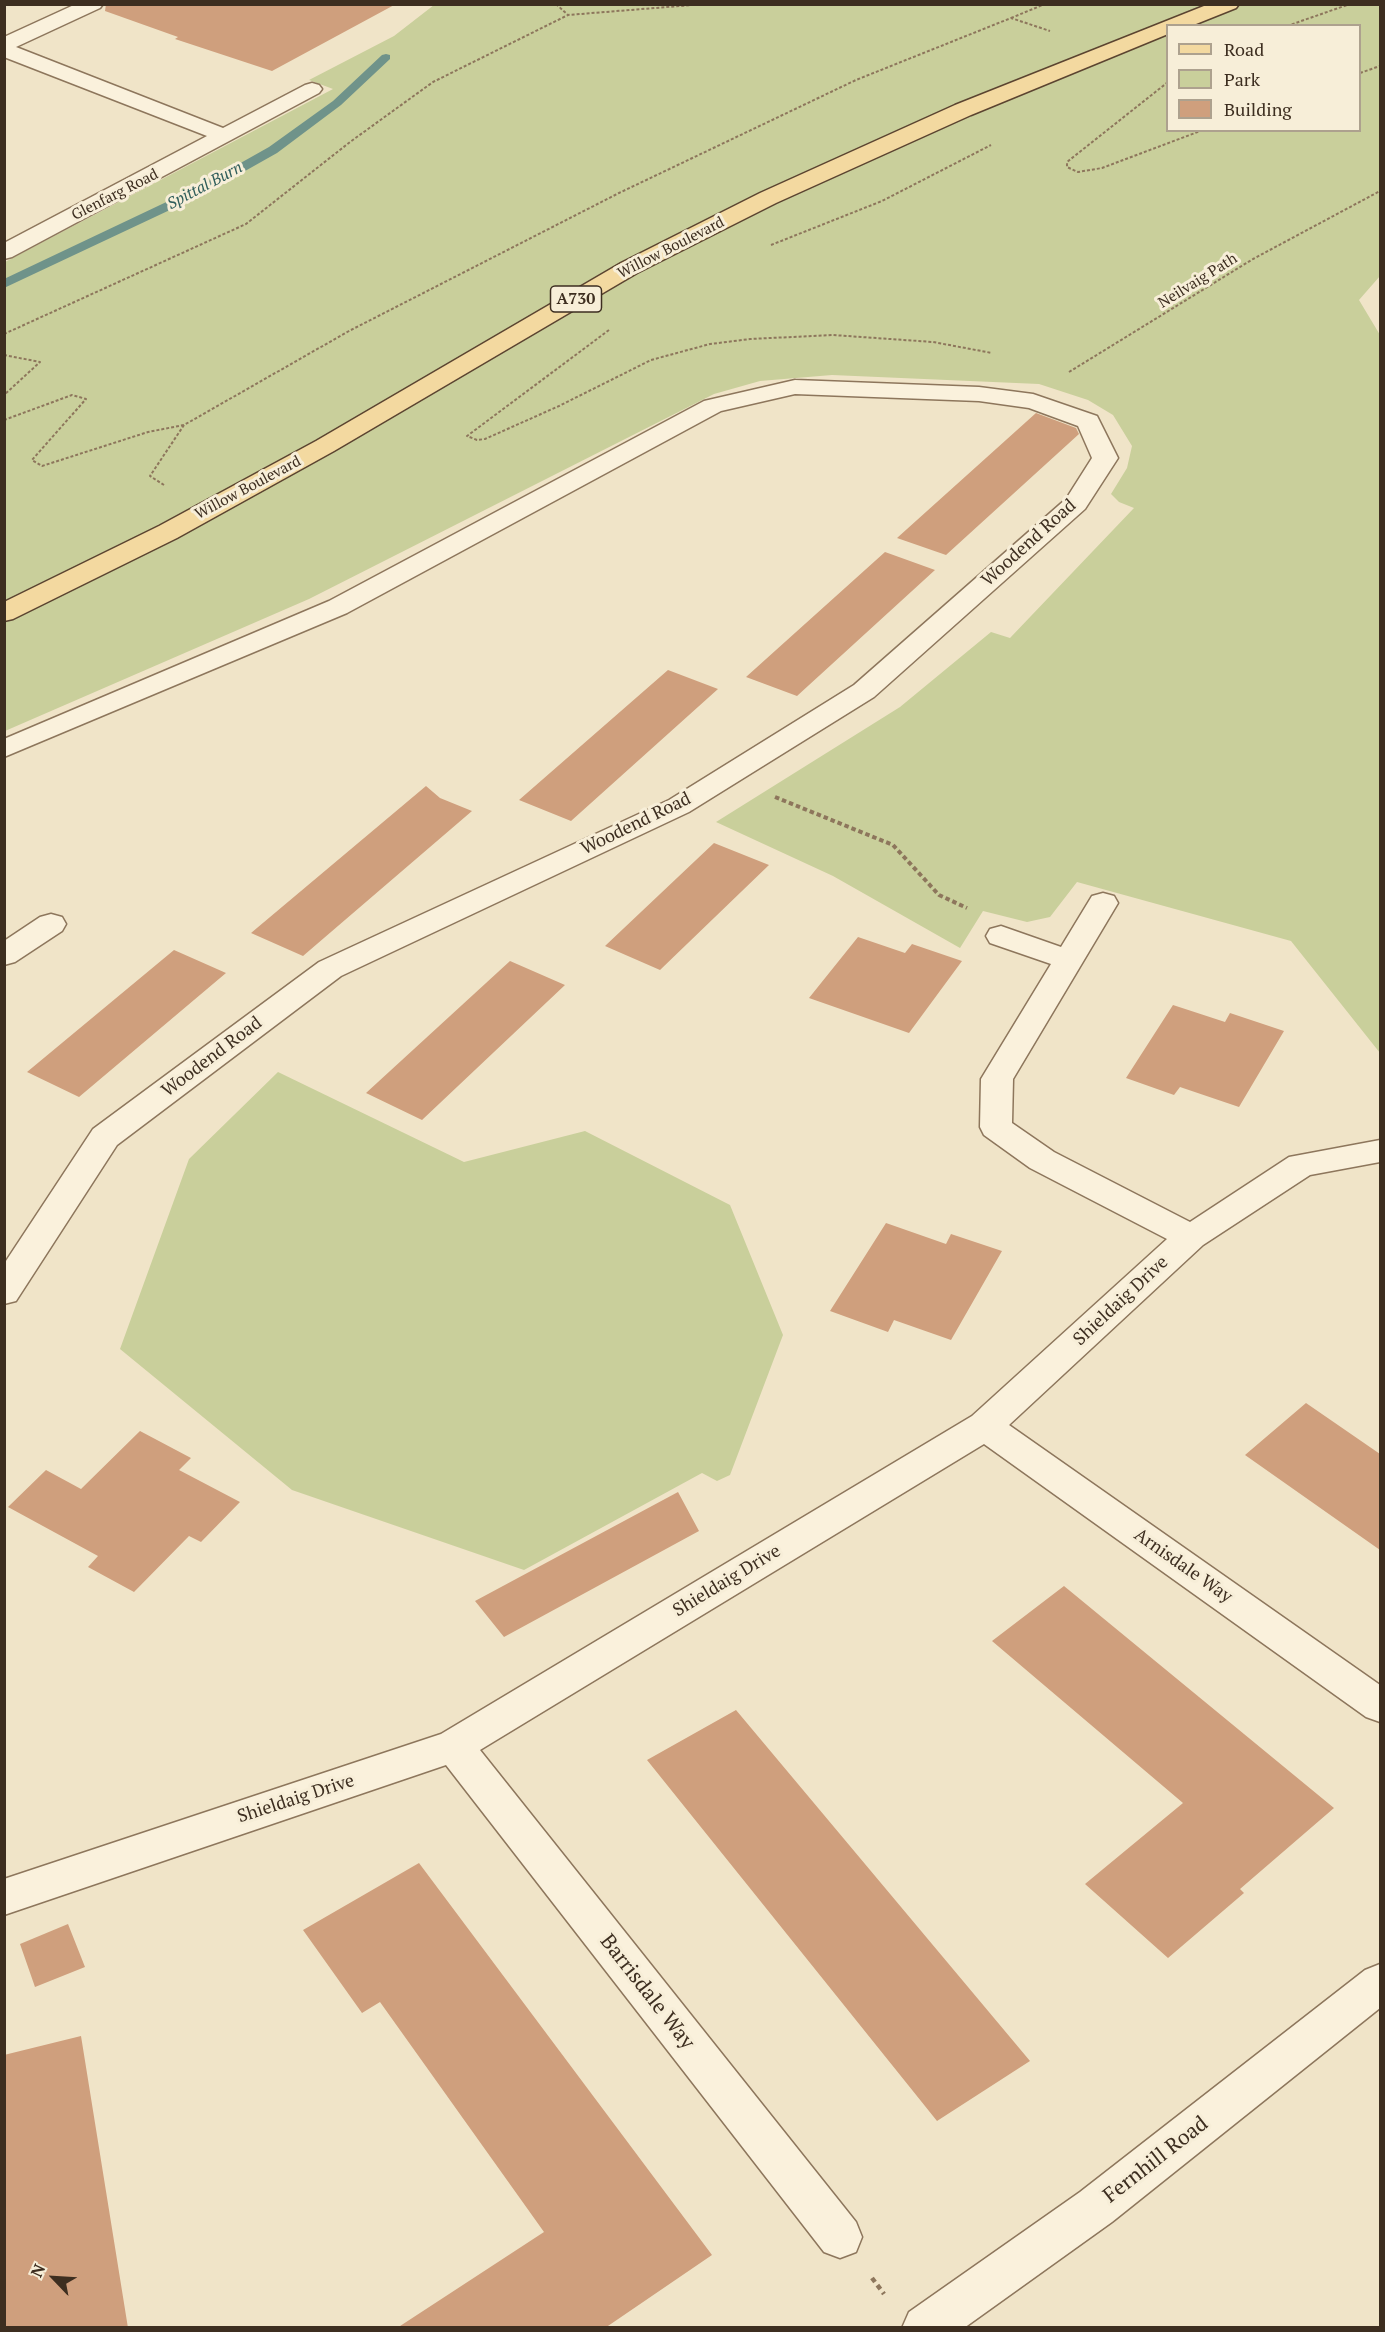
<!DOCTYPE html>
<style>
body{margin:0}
#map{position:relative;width:1385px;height:2332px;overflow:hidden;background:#f0e4c8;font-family:"PT Serif",serif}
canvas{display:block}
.frame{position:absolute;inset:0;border:6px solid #3d2e20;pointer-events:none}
.legend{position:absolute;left:1166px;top:24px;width:195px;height:108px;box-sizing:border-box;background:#f7eed8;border:2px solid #ada18e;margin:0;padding:8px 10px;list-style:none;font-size:18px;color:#3d2e20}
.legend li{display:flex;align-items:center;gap:12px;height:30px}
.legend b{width:30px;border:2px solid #ada18e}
.north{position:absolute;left:24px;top:2248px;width:60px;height:60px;-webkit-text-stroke:4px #f7eed8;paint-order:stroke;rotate:295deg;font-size:16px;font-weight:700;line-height:24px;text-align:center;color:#3d2e20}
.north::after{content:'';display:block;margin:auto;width:21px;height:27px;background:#3d2e20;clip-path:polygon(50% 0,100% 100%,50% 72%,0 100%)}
</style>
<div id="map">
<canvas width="1385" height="2332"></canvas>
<div class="frame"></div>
<ul class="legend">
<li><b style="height:8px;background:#f3d9a0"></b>Road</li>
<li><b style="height:16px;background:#c9cf9b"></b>Park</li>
<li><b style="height:16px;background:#cf9f7d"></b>Building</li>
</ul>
<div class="north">N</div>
</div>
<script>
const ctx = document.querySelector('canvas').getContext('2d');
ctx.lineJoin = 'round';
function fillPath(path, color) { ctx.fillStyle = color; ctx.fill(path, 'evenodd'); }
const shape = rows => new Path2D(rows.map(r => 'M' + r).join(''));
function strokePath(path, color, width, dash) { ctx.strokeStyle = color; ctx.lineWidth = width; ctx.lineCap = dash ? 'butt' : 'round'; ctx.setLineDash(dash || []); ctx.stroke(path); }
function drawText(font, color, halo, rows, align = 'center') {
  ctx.font = font + ' "PT Serif",serif'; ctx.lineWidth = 6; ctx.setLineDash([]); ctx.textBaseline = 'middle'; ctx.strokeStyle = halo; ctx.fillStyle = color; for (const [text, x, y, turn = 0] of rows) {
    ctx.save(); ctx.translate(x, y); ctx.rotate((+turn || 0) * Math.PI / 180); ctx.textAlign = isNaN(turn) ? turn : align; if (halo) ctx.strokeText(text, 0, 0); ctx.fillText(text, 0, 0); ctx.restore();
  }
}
fillPath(shape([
 [434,5,1380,5,1380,276,1359,300,1380,335,1380,1053,1291,941,1077,882,1050,917,1027,922,983,911,960,948,833,876,716,822,900,707,991,632,1010,638,1134,508,1119,502,1111,494,1127,468,1132,446,1113,415,1088,400,1039,384,832,375,760,381,714,394,309,599,5,731,5,262,333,89,309,80,394,36],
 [1168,26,1360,26,1360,130,1168,130],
 [278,1072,464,1162,585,1131,730,1205,783,1335,730,1475,717,1481,702,1473,524,1570,292,1490,120,1349,189,1159]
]), '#c9cf9b');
fillPath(shape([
 [386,54,390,55,390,59,341,105,277,153,206,193,4,288,4,279,198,187,269,147,333,101,382,55,386,54]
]), '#6f938a');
fillPath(shape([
 [106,4,396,4,272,71,175,39,178,37,105,11],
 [1036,413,1076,428,1079,434,946,555,897,538],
 [885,552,935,570,797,696,746,677],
 [668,670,718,689,571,821,519,800],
 [426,786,440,798,472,811,303,956,251,933],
 [714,843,769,865,660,970,605,946],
 [858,937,905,953,912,944,962,961,909,1033,809,998],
 [174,950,226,973,79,1097,27,1072],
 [510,961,565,985,422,1120,366,1093],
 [1173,1005,1225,1022,1230,1013,1284,1031,1239,1107,1180,1087,1174,1095,1126,1078],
 [886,1223,946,1244,951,1234,1002,1251,951,1340,894,1320,888,1332,830,1311],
 [1306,1403,1380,1454,1380,1550,1245,1455],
 [140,1431,191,1458,179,1470,240,1502,201,1542,189,1536,134,1592,88,1567,98,1556,8,1507,46,1470,81,1489],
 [678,1492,699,1531,504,1637,475,1601],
 [1064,1586,1334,1808,1240,1889,1244,1893,1168,1958,1085,1884,1183,1803,992,1641],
 [736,1710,1030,2061,937,2121,647,1760],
 [419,1863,712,2255,605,2328,397,2328,544,2232,380,2002,362,2013,303,1930],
 [68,1924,85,1967,35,1987,20,1944],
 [81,2036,128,2328,4,2328,4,2055]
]), '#cf9f7d');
const minor = shape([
 [76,4,103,4,100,8,16,47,223,128,305,85,312,83,319,85,322,89,319,93,12,257,4,259,4,243,207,136,4,57,4,37,76,4],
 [795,380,979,387,1033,394,1097,416,1118,458,1085,509,874,697,689,812,341,976,117,1145,16,1301,4,1304,4,1264,93,1129,319,962,669,800,854,685,1066,499,1092,458,1078,426,1029,408,979,401,795,394,721,411,347,613,4,757,4,739,329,601,704,401,795,380],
 [1103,893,1114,896,1118,903,1013,1079,1012,1123,1054,1152,1190,1222,1289,1157,1380,1140,1380,1162,1310,1175,1203,1245,1009,1425,1380,1685,1380,1722,1366,1717,984,1444,480,1750,856,2222,862,2237,856,2252,840,2258,824,2252,446,1765,4,1915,4,1879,441,1734,972,1416,1167,1239,1030,1168,984,1135,980,1127,981,1079,1051,964,990,943,986,936,990,929,1001,926,1061,947,1092,896,1103,893],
 [51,914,62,917,66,924,62,931,15,962,4,965,4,941,40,917,51,914],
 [1380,1964,1380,2008,1112,2222,964,2328,902,2328,909,2312,1080,2192,1365,1970,1380,1964]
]);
const major = shape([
 [1209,4,1239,4,1236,8,1191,26,1168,26,1168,34,971,115,776,203,637,273,334,451,177,538,13,619,4,621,4,602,159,526,316,441,621,263,760,193,955,105,1209,4]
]);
strokePath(minor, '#8d765c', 3);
strokePath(major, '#5b4430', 3);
strokePath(shape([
 [556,4,568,15],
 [1011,18,1045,4],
 [1287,26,1350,4],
 [1360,73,1380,66],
 [1168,82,1067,162,1067,167,1078,172,1102,168,1203,130],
 [771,245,882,201,991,145],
 [609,330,467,436,477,440,485,439,559,406,651,360,710,344,750,339,833,335,933,342,992,353],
 [4,334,246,224,350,142,433,82,568,15,705,4],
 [4,355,40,362,4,395],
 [1069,372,1253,259,1380,191],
 [4,420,72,395,86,399,32,460,42,466,148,432,184,425],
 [164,485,150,476,184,425,349,331,619,193,856,80,1011,18,1050,31]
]), '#8d765c', 2, [3, 2]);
strokePath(shape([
 [775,797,893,845,939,895,967,908]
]), '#8d765c', 4, [4.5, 3]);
strokePath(shape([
 [872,2278,884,2294]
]), '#8d765c', 4.5, [5, 4]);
fillPath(minor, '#faf1dc');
fillPath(major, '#f3d9a0');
drawText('15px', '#3d2e20', '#f7eed8', [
 ["Glenfarg Road",115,195,-27],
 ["Willow Boulevard",671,248,-27],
 ["Neilvaig Path",1198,281,-32],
 ["Willow Boulevard",248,488,-28]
]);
drawText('italic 16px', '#2f5d5a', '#f7eed8', [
 ["Spittal Burn",205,186,-28]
]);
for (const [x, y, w] of [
 [576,299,51]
]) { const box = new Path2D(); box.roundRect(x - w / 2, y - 13, w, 26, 4.5); ctx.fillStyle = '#f7eed8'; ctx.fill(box); strokePath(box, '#3d2e20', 1.5); }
drawText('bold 16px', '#3d2e20', null, [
 ["A730",576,299]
]);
drawText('18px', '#3d2e20', '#f7eed8', [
 ["Woodend Road",1029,543,-42],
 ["Woodend Road",636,824,-26],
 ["Woodend Road",212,1057,-37],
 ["Shieldaig Drive",1121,1301,-43],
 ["Arnisdale Way",1183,1566,35],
 ["Shieldaig Drive",727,1581,-31],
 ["Shieldaig Drive",296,1799,-18]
]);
drawText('21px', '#3d2e20', '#f7eed8', [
 ["Barrisdale Way",647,1992,52],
 ["Fernhill Road",1156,2160,-38]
]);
</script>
